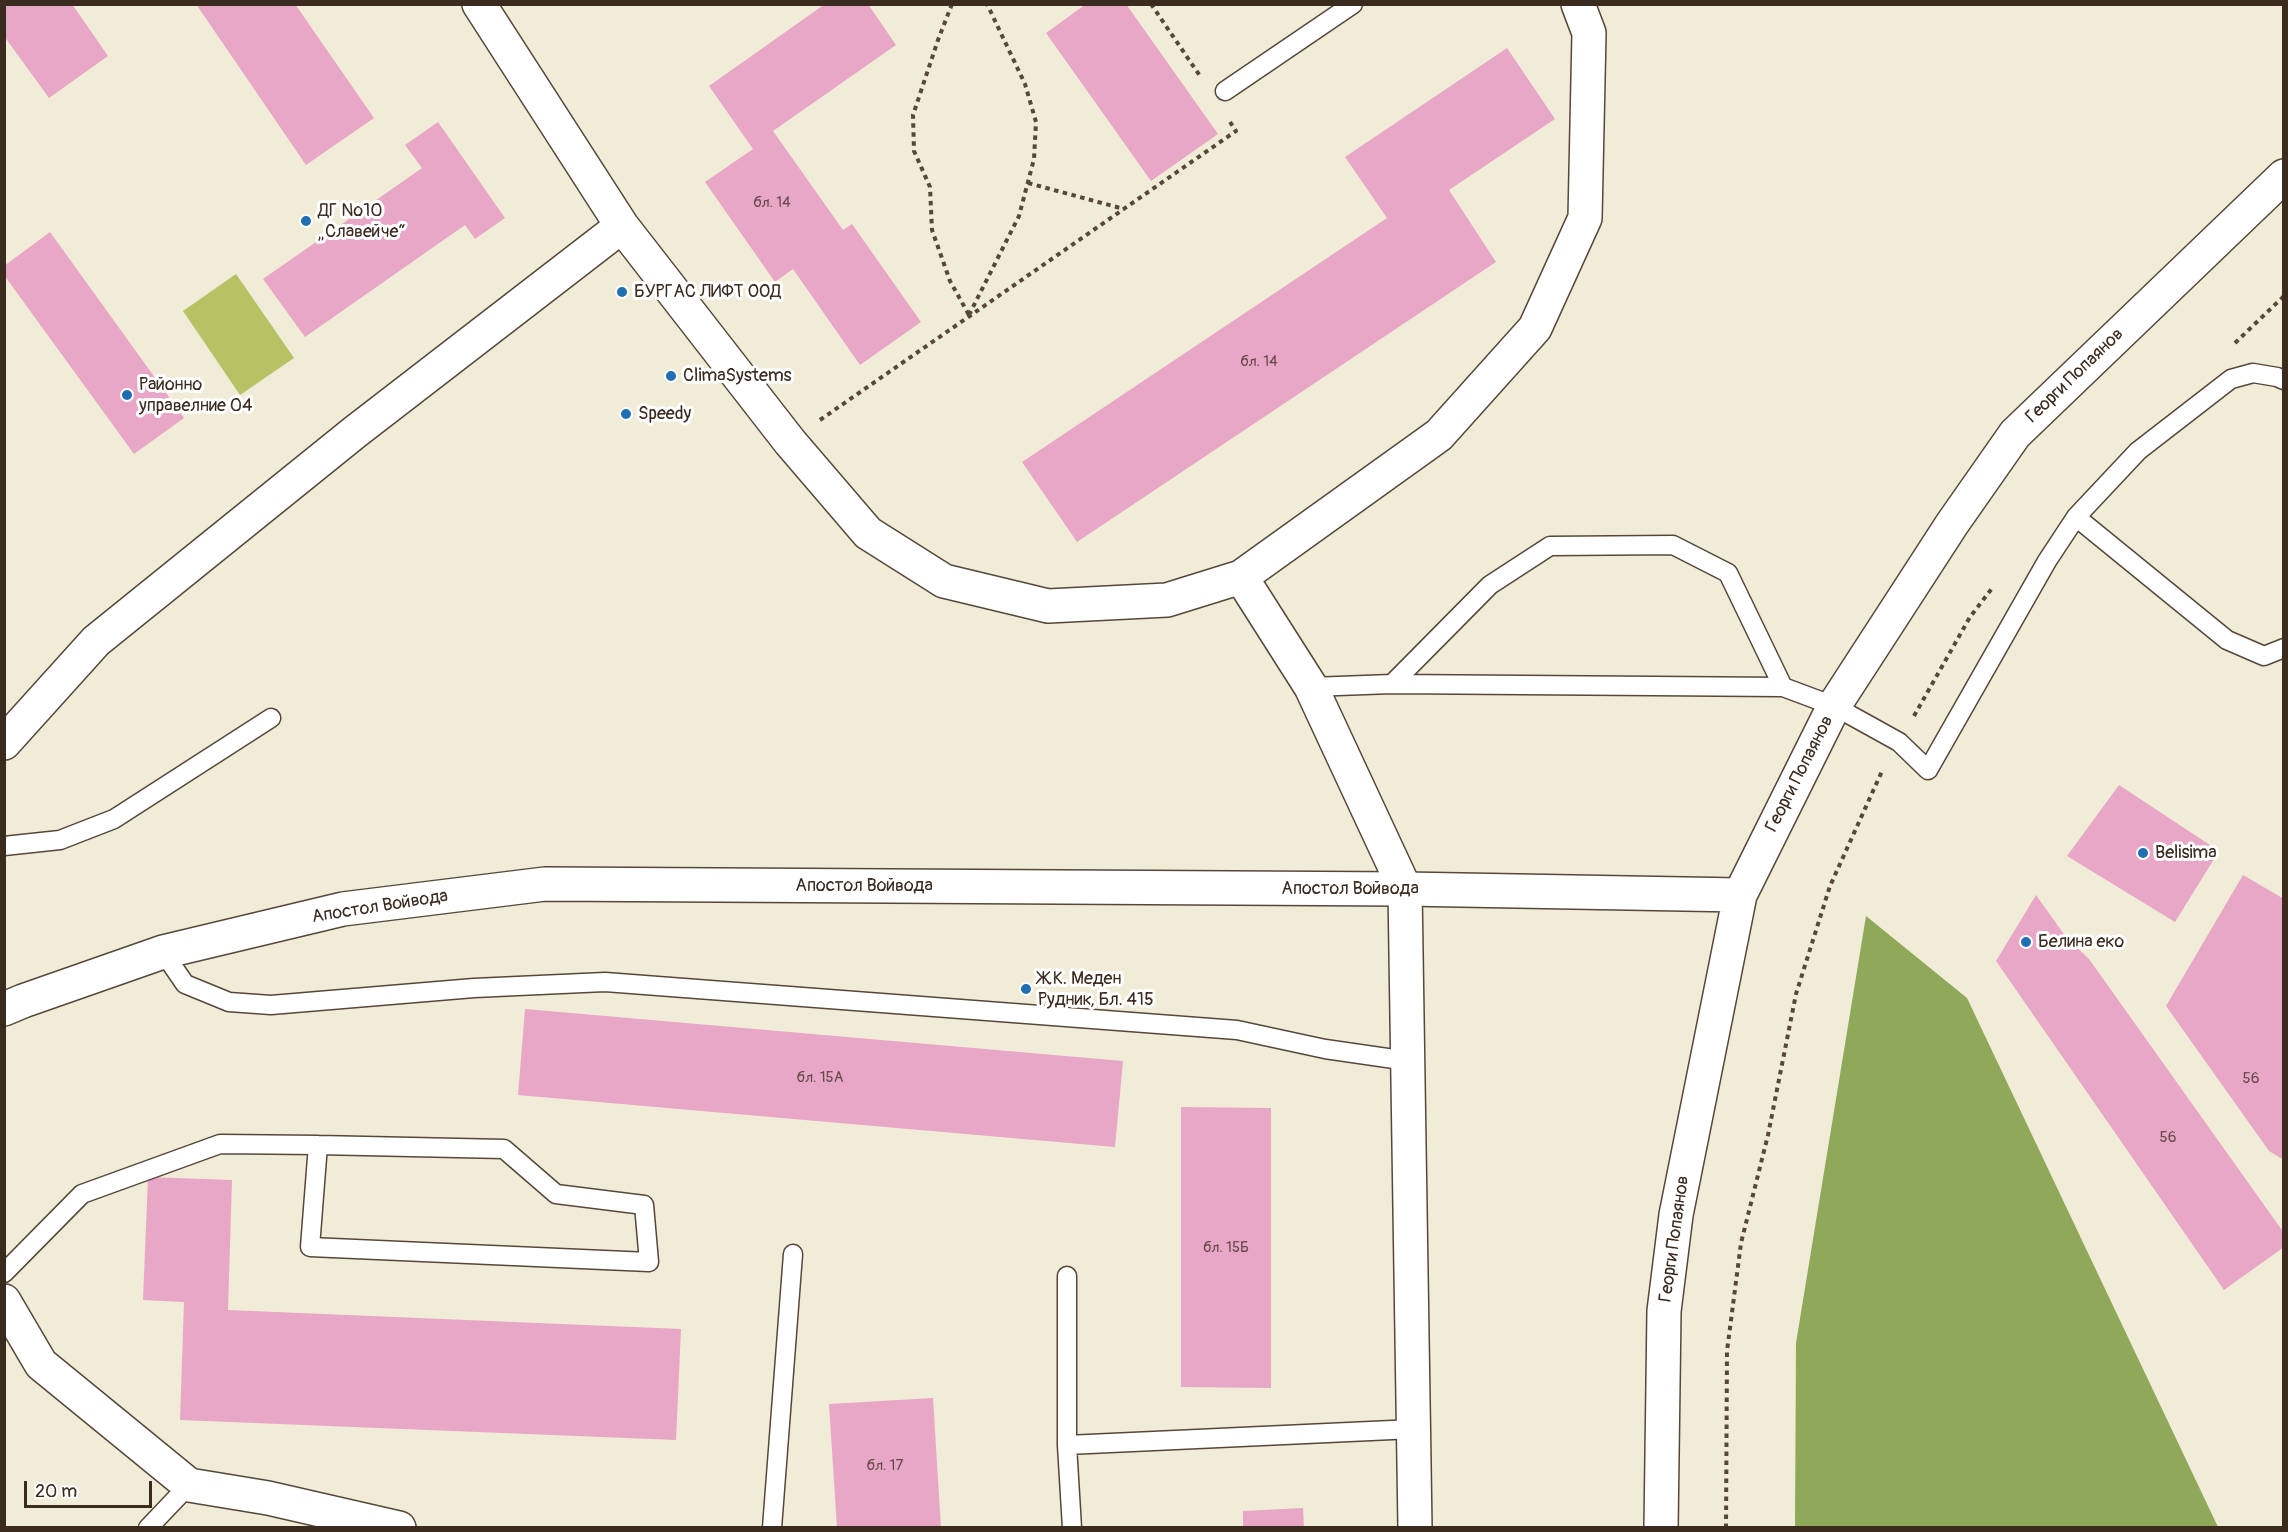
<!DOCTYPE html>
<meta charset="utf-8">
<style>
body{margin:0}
#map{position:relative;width:2288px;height:1532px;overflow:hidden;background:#f0ecd7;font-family:Pangolin,sans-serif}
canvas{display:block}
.frame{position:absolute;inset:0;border:6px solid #3b2a1e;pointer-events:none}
.scale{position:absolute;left:24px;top:1481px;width:128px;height:27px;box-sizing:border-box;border:3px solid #3b2a1e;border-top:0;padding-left:8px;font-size:18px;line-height:21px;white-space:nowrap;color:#3b2a1e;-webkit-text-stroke:4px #fff;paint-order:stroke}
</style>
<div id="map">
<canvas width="2288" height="1532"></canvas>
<div class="frame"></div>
<div class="scale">20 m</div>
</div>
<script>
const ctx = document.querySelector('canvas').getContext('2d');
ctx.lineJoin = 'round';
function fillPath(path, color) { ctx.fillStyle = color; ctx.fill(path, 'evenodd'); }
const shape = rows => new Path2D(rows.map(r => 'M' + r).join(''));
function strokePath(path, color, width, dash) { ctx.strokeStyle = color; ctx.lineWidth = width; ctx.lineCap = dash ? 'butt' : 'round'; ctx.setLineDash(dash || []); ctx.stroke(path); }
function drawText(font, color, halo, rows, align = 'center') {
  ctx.font = font + ' Pangolin,sans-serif'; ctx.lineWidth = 6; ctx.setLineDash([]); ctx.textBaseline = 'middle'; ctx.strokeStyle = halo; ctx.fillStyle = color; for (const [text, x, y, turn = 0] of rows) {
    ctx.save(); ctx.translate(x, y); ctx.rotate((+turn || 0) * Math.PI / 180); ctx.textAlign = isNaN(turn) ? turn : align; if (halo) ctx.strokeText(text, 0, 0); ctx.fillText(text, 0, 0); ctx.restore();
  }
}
fillPath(shape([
 [236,274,294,358,240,395,183,311]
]), '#b6c264');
fillPath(shape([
 [1866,916,1967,998,2218,1527,1795,1527,1796,1343]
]), '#90a85a');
fillPath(shape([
 [4,4,72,4,108,56,49,98,4,36],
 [196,4,295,4,374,118,306,165],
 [825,4,868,4,896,45,773,131,843,230,852,224,921,322,860,365,793,269,775,282,705,182,753,149,709,86],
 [1086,4,1126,4,1218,134,1151,181,1046,33],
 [1507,48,1555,119,1449,190,1496,262,1077,542,1022,462,1387,218,1345,157],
 [438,122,505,218,475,239,465,225,305,337,263,279,422,168,405,145],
 [50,232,184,418,134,454,4,275,4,266],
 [2119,785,2219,851,2175,922,2067,856],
 [2243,875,2284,899,2284,1160,2269,1151,2166,1006],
 [2036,895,2066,937,2089,959,2284,1233,2284,1247,2224,1290,1996,961],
 [525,1009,1123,1061,1115,1147,518,1095],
 [1181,1107,1271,1108,1271,1388,1181,1387],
 [148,1177,232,1180,228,1310,681,1329,676,1440,180,1420,184,1302,143,1300],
 [933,1398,941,1528,837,1528,829,1404],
 [1303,1508,1304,1528,1243,1528,1243,1511]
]), '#e8a7c7');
const lane = shape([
 [1225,91,1353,4],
 [2076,517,2227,640,2264,656,2284,648],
 [1392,684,1490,585,1550,546,1673,545,1728,573,1783,687],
 [1311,687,1392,684,1783,687,1834,706,1899,742,1928,770,2047,561,2076,517,2138,451,2231,379,2253,373,2277,377,2284,380],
 [4,846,60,840,114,819,271,718],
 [163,952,185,984,229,1002,271,1005,474,988,605,982,1237,1030,1325,1049,1408,1061],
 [318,1145,504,1149,556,1194,644,1205,649,1262,310,1247,318,1145],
 [4,1273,82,1194,220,1144,318,1145],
 [1067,1276,1067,1445,1072,1528],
 [1067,1445,1414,1429],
 [148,1528,189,1485],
 [772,1528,793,1254]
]);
const street = shape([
 [479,4,622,226,790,442,868,533,944,581,1048,606,1167,600,1241,577,1439,435,1535,328,1585,218,1589,33,1578,4],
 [1241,577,1311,687,1405,889,1415,1528],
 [4,743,96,641,355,432,622,226],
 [4,1301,41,1364,189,1485,268,1498,399,1528]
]);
const secondary = shape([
 [4,1009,23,1001,163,952,343,909,545,884,1405,889,1740,895],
 [1661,1528,1664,1311,1676,1215,1740,895,1834,706,1952,524,2015,434,2284,176]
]);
strokePath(lane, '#56473a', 21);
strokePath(street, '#56473a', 36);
strokePath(secondary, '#56473a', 36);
strokePath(shape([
 [952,4,938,40,913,115,914,151,930,187,932,230,950,281,969,315],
 [1151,4,1200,76],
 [1028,183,1124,209],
 [969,315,1019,216,1034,159,1036,122,1025,84,987,4],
 [2235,343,2284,296],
 [820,420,1236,131,1230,122],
 [1914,716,1970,617,1993,587],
 [1726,1528,1727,1351,1741,1243,1768,1135,1796,994,1830,886,1883,769]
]), '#56473a', 4, [4.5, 4.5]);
strokePath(lane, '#fff', 18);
strokePath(street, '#fff', 33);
strokePath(secondary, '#fff', 33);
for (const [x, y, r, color] of [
 [306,221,6,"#1f6fb2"],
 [622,292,6,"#1f6fb2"],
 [671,376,6,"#1f6fb2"],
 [127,395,6,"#1f6fb2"],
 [626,414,6,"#1f6fb2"],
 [2143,853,6,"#1f6fb2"],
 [2026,942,6,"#1f6fb2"],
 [1026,989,6,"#1f6fb2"]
]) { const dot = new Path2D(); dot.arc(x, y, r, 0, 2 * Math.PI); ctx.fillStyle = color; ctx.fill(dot); strokePath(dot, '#fff', 2); }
drawText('15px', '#664948', null, [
 ["бл. 14",772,203],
 ["бл. 14",1259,362],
 ["бл. 15А",820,1078],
 ["56",2251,1079],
 ["56",2168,1138],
 ["бл. 15Б",1226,1248],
 ["бл. 17",885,1466]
]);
drawText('18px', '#3b2a1e', '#fff', [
 ["ДГ №10",318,211],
 ["„Славейче“",318,232],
 ["БУРГАС ЛИФТ ООД",634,292],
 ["ClimaSystems",683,376],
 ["Районно",139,385],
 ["управелние 04",139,406],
 ["Speedy",638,414],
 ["Belisima",2155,853],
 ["Белина еко",2038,942],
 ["Ж.К. Меден",1038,979],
 ["Рудник, Бл. 415",1038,1000]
], 'left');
drawText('18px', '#3b2a1e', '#fff', [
 ["Георги Попаянов",2075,376,-44],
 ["Георги Попаянов",1800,774,-63],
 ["Апостол Войвода",864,886],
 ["Апостол Войвода",1350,889],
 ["Апостол Войвода",380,907,-9],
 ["Георги Попаянов",1675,1239,-82]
]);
</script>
